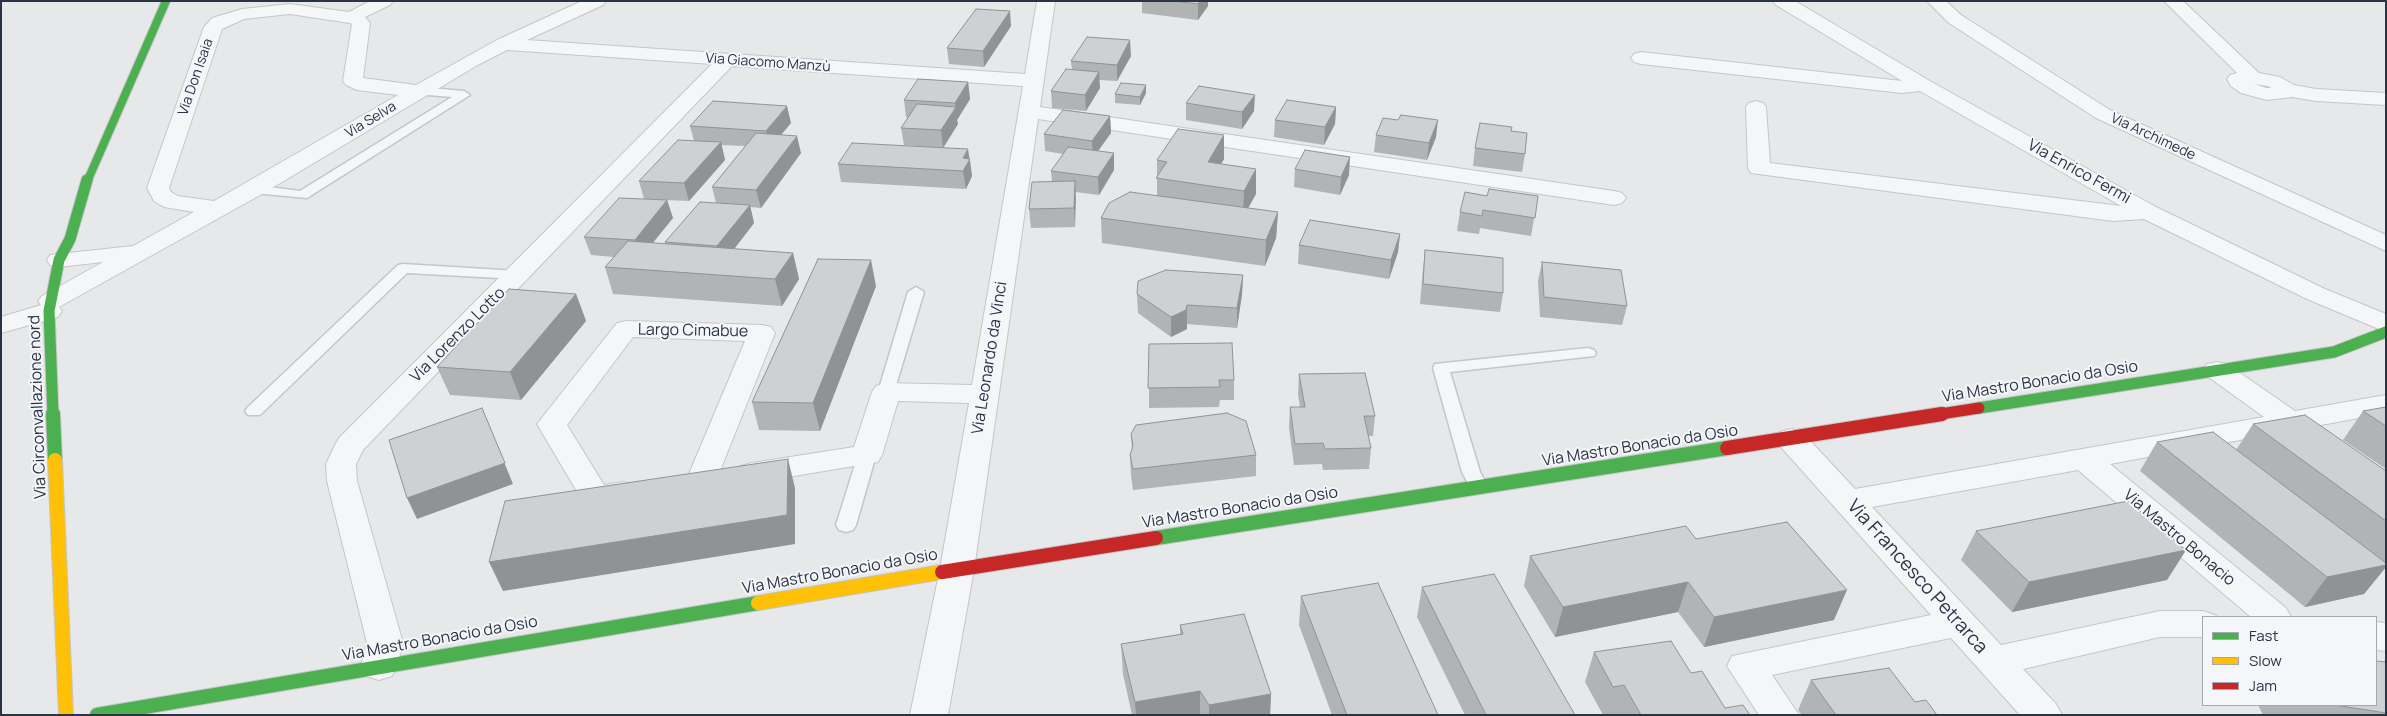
<!DOCTYPE html>
<meta charset="utf-8">
<style>
body{margin:0}
#map{position:relative;width:2387px;height:716px;overflow:hidden;background:#e6e8ea;font-family:Manrope,sans-serif}
canvas{display:block}
.frame{position:absolute;inset:0;border:2px solid #2b3445;pointer-events:none}
.legend{position:absolute;left:2202px;top:616px;width:175px;height:90px;box-sizing:border-box;background:#f4f6f9;border:1px solid #a4a8b1;margin:0;padding:6px 9px;list-style:none;font-size:15px;color:#2b3445}
.legend li{display:flex;align-items:center;gap:10px;height:25px}
.legend b{width:25px;border:1px solid #a4a8b1}
</style>
<div id="map">
<canvas width="2387" height="716"></canvas>
<div class="frame"></div>
<ul class="legend">
<li><b style="height:6px;background:#4caf50"></b>Fast</li>
<li><b style="height:6px;background:#ffc107"></b>Slow</li>
<li><b style="height:6px;background:#c62828"></b>Jam</li>
</ul>
</div>
<script>
const ctx = document.querySelector('canvas').getContext('2d');
ctx.lineJoin = 'round';
const shape = rows => new Path2D(rows.map(r => 'M' + r).join(''));
function strokePath(path, color, width, dash) { ctx.strokeStyle = color; ctx.lineWidth = width; ctx.lineCap = dash ? 'butt' : 'round'; ctx.setLineDash(dash || []); ctx.stroke(path); }
function fillPath(path, color) { ctx.fillStyle = color; ctx.fill(path, 'evenodd'); }
function drawText(font, color, halo, rows, align = 'center') {
  ctx.font = font + ' Manrope,sans-serif'; ctx.lineWidth = 4; ctx.setLineDash([]); ctx.textBaseline = 'middle'; ctx.strokeStyle = halo; ctx.fillStyle = color; for (const [text, x, y, turn = 0] of rows) {
    ctx.save(); ctx.translate(x, y); ctx.rotate((+turn || 0) * Math.PI / 180); ctx.textAlign = isNaN(turn) ? turn : align; if (halo) ctx.strokeText(text, 0, 0); ctx.fillText(text, 0, 0); ctx.restore();
  }
}
const lane = shape([
 [419,87,464,91,470,95,307,198,254,193,247,189,254,185,300,191,452,97,415,94,413,91,415,88,419,87],
 [403,264,518,271,525,275,518,279,407,273,260,415,248,415,245,411,248,407,398,265,403,264],
 [916,287,924,292,894,392,892,396,886,397,880,396,878,392,908,292,916,287],
 [1588,348,1594,350,1596,353,1594,356,1450,372,1480,472,1488,487,1486,491,1479,493,1472,491,1462,472,1433,368,1435,364,1588,348],
 [867,449,873,451,876,455,856,525,853,530,846,532,839,530,836,525,858,455,861,451,867,449]
]);
const street = shape([
 [370,1,393,1,390,5,365,17,370,23,363,78,416,85,497,40,582,1,606,1,603,5,527,40,1025,74,1037,1,1055,1,1040,107,1614,191,1622,193,1626,198,1622,203,1614,205,1038,119,974,569,948,715,910,715,940,569,969,403,898,401,882,455,878,462,752,483,741,480,737,473,741,466,752,463,854,447,872,392,876,386,886,383,972,385,1023,86,732,66,363,450,356,464,357,481,403,643,397,666,392,676,379,680,366,676,361,666,367,643,327,481,326,464,335,445,339,438,712,64,507,50,476,66,262,194,59,307,62,311,58,317,1,333,1,317,41,305,38,301,42,296,103,262,59,267,50,265,47,260,50,255,133,246,194,212,164,207,154,201,147,188,204,27,212,18,242,9,290,4,349,12,370,1],
 [290,14,350,23,352,24,343,81,346,85,357,90,398,95,214,201,178,196,171,192,169,188,222,29,244,19,290,14],
 [1773,1,1795,1,1930,81,2156,207,2325,289,2386,314,2386,332,2307,299,2144,219,2113,221,1751,173,1748,168,1746,107,1749,103,1756,101,1763,103,1766,107,1770,163,2121,206,1920,91,1902,93,1641,64,1634,62,1631,58,1634,54,1641,52,1902,81,1776,5,1773,1],
 [1927,1,1946,1,1961,15,2110,110,2386,235,2386,251,2096,118,1949,23,1927,1],
 [2164,1,2183,1,2259,73,2280,77,2294,85,2316,89,2386,93,2386,105,2316,101,2292,97,2267,100,2241,93,2231,86,2227,79,2230,75,2237,73,2164,1],
 [2254,84,2268,86,2271,88,2267,88,2254,84],
 [626,321,762,325,771,327,775,333,716,481,712,488,701,491,690,488,686,481,745,341,633,337,567,425,604,485,623,482,634,485,639,493,634,501,596,508,585,505,537,424,617,323,626,321],
 [2217,362,2227,364,2295,411,2386,395,2386,413,2110,464,2286,608,2291,617,2251,617,2078,470,1872,507,2001,645,2160,611,2203,611,2215,615,2217,617,2203,617,2203,637,2160,637,2023,669,2056,704,2062,715,2020,715,1951,638,1772,675,1799,715,1759,715,1727,666,1732,656,1931,615,1780,446,1776,439,1780,432,1791,429,1802,432,1855,489,2264,417,2207,376,2203,370,2207,364,2217,362],
 [2376,622,2386,623,2386,651,2376,650,2376,622]
]);
const fastFar2 = shape([
 [87,182,166,1]
]);
const fastFar1 = shape([
 [1979,408,2334,352,2386,332],
 [53,415,49,311,59,260,70,239,87,180]
]);
const fast = shape([
 [53,414,55,460],
 [1156,538,1727,448],
 [97,715,758,603]
]);
const slow = shape([
 [55,460,66,715],
 [758,603,942,572]
]);
const jamFar1 = shape([
 [1934,415,1979,408]
]);
const jam = shape([
 [1727,448,1942,414],
 [942,572,1156,538]
]);
strokePath(lane, '#c4c6c8', 3);
strokePath(street, '#c4c6c8', 2);
strokePath(fastFar2, '#c4c6c8', 10);
strokePath(fastFar1, '#c4c6c8', 13);
strokePath(fast, '#c4c6c8', 16);
strokePath(slow, '#c4c6c8', 16);
strokePath(jamFar1, '#c4c6c8', 13);
strokePath(jam, '#c4c6c8', 16);
fillPath(lane, '#f5f6f7');
fillPath(street, '#f5f6f7');
strokePath(fastFar2, '#4caf50', 8);
strokePath(fastFar1, '#4caf50', 11);
strokePath(fast, '#4caf50', 14);
strokePath(slow, '#ffc107', 14);
strokePath(jamFar1, '#c62828', 11);
strokePath(jam, '#c62828', 14);
fillPath(shape([
 [1142,1,1208,1,1208,6,1198,20,1142,13],
 [1011,26,984,67,949,64,947,48],
 [1131,56,1117,81,1099,80,1100,88,1086,111,1052,108,1051,91,1072,70,1071,61],
 [968,82,970,99,957,120,958,124,943,148,904,145,901,128,908,117,906,117,904,100],
 [1146,93,1140,105,1115,103,1115,94],
 [1186,103,1254,111,1242,129,1186,120],
 [1336,107,1335,124,1324,145,1274,137,1275,120],
 [1110,116,1111,133,1098,151,1114,170,1099,195,1075,192,1075,227,1031,228,1029,209,1052,182,1051,171,1063,154,1045,151,1044,134],
 [791,123,781,135,801,153,761,208,750,207,754,223,734,249,793,253,799,279,782,306,613,294,605,267,614,257,591,255,584,237,667,200,673,218,653,243,665,244,665,242,716,203,712,187,745,146,721,145,725,160,689,201,644,199,639,181,694,141,690,126],
 [1511,131,1525,154,1522,172,1473,166,1475,148],
 [1224,135,1224,159,1221,164,1256,194,1248,208,1278,212,1276,238,1265,266,1102,243,1101,218,1157,196,1157,160],
 [1376,135,1436,137,1427,160,1374,152],
 [969,159,970,159,972,176,966,189,841,182,838,164],
 [1295,169,1349,175,1340,195,1294,187],
 [1487,196,1538,196,1531,236,1480,228,1479,234,1457,231,1460,212],
 [1400,234,1398,252,1389,279,1298,264,1299,245],
 [1425,250,1503,293,1500,312,1420,304,1423,269],
 [1542,262,1627,306,1622,325,1540,317,1538,281],
 [1243,275,1242,294,1237,328,1187,324,1187,329,1171,337,1138,313,1137,294],
 [876,286,820,431,759,430,752,402],
 [576,294,586,321,521,400,450,395,437,367],
 [1149,344,1234,380,1234,400,1220,400,1219,407,1149,408],
 [1299,374,1375,416,1373,436,1368,436,1371,448,1369,469,1323,470,1322,464,1294,465,1289,428,1290,407,1300,407,1298,394],
 [2386,407,2386,469,2343,440,2363,411],
 [2253,424,2386,471,2386,567,2364,594,2305,607,2140,471,2157,442,2236,450],
 [1131,434,1256,455,1256,476,1133,490,1131,475,1130,455,1132,449],
 [1976,531,2186,550,2167,580,2012,612,1961,560],
 [1696,539,1834,620,1704,647,1678,612,1555,637,1524,586,1530,556],
 [1422,587,1575,715,1465,715,1417,617],
 [1301,596,1438,715,1332,715,1299,625],
 [1180,625,1271,694,1270,715,1132,715,1123,674,1121,644,1180,634],
 [1594,652,1691,673,1725,708,1750,715,1603,715,1585,682],
 [2386,662,2386,715,2263,715,2258,705,2376,705],
 [1811,680,1915,702,1937,715,1802,715,1798,710]
]), '#b1b3b5');
fillPath(shape([
 [1200,1,1208,1,1208,6,1198,20,1198,4],
 [1010,11,1011,26,984,67,983,51],
 [1130,40,1131,56,1117,81,1117,65],
 [1099,72,1100,88,1086,111,1085,95],
 [968,82,970,99,957,120,958,124,943,148,941,130,956,108,955,103],
 [1146,85,1146,93,1140,105,1140,97],
 [1255,95,1254,111,1242,129,1242,112],
 [787,106,791,123,770,148,766,131],
 [1336,107,1335,124,1324,145,1325,127],
 [1110,116,1111,133,1093,158,1092,141],
 [1438,120,1436,137,1427,160,1429,143],
 [1224,135,1224,159,1208,186,1208,162],
 [797,136,801,153,761,208,756,190],
 [721,142,725,160,689,201,684,183],
 [968,149,972,176,966,189,963,171,963,158],
 [1114,153,1114,170,1099,195,1098,177],
 [1350,157,1349,175,1340,195,1341,177],
 [1256,169,1256,194,1243,217,1244,191],
 [1075,181,1076,199,1075,227,1074,208],
 [667,200,673,218,640,258,635,240],
 [750,205,754,223,722,265,717,246],
 [1278,212,1276,238,1265,266,1266,240],
 [1400,234,1398,252,1389,279,1391,260],
 [793,253,799,279,782,306,775,279],
 [871,260,876,286,820,431,813,403],
 [1243,275,1242,294,1237,328,1237,308],
 [576,294,586,321,521,400,510,372],
 [1187,305,1187,329,1171,337,1171,317],
 [482,408,513,484,417,519,407,498],
 [788,459,795,488,795,544,503,591,489,562],
 [2186,550,2167,580,2012,612,2029,582],
 [2386,565,2386,567,2364,594,2305,607,2327,577],
 [1688,582,1678,612,1555,637,1563,607],
 [1847,590,1834,620,1704,647,1714,617],
 [1200,691,1200,715,1136,715,1135,702],
 [1271,694,1270,715,1209,715,1209,705]
]), '#909294');
const building = shape([
 [1174,1,1200,1,1198,4,1174,1],
 [976,9,1010,11,983,51,947,48,976,9],
 [1087,37,1130,40,1117,65,1071,61,1087,37],
 [1066,69,1099,72,1085,95,1051,91,1066,69],
 [918,79,968,82,955,103,904,100,918,79],
 [1121,83,1146,85,1140,97,1115,94,1121,83],
 [1199,86,1255,95,1242,112,1186,103,1199,86],
 [1287,100,1336,107,1325,127,1275,120,1287,100],
 [713,101,787,106,766,131,690,126,713,101],
 [917,104,956,107,941,130,901,128,917,104],
 [1063,110,1110,116,1092,141,1044,134,1063,110],
 [1401,115,1438,120,1429,143,1376,135,1383,118,1398,120,1401,115],
 [1480,123,1512,127,1511,131,1527,133,1525,154,1475,148,1480,123],
 [1178,129,1224,135,1208,162,1256,169,1244,191,1156,178,1167,162,1157,160,1178,129],
 [756,133,797,136,756,190,712,187,756,133],
 [678,140,721,142,684,183,639,181,678,140],
 [852,143,968,149,963,158,970,159,963,171,838,164,852,143],
 [1068,147,1114,153,1098,177,1051,171,1068,147],
 [1305,150,1350,157,1341,177,1295,169,1305,150],
 [1075,181,1074,208,1029,209,1032,182,1075,181],
 [1489,189,1538,196,1535,218,1483,210,1482,216,1460,212,1465,192,1487,196,1489,189],
 [1130,192,1278,212,1266,240,1101,218,1109,203,1130,192],
 [619,198,667,200,635,240,584,237,619,198],
 [700,202,750,205,717,246,665,242,700,202],
 [1310,220,1400,234,1391,260,1299,245,1310,220],
 [628,241,793,253,775,279,605,267,628,241],
 [1425,250,1503,258,1503,293,1423,284,1425,250],
 [818,259,871,260,813,403,752,402,818,259],
 [1542,262,1621,270,1627,306,1544,297,1542,262],
 [1166,270,1243,275,1237,308,1187,305,1186,310,1171,317,1137,294,1138,281,1166,270],
 [509,289,576,294,510,372,437,367,509,289],
 [1232,343,1234,380,1219,380,1220,387,1148,388,1149,344,1232,343],
 [1365,373,1375,416,1364,416,1371,448,1325,449,1323,443,1295,444,1290,407,1305,407,1299,374,1365,373],
 [2386,407,2386,426,2363,411,2386,407],
 [482,408,505,463,407,498,389,440,482,408],
 [1227,413,1246,421,1256,455,1133,469,1130,455,1133,446,1131,434,1136,425,1227,413],
 [2305,415,2386,471,2386,521,2253,424,2305,415],
 [2213,432,2386,563,2386,565,2327,577,2157,442,2213,432],
 [788,459,787,515,489,562,505,501,788,459],
 [2128,501,2186,550,2029,582,1976,531,2128,501],
 [1787,522,1847,590,1714,617,1688,582,1563,607,1530,556,1686,526,1696,539,1787,522],
 [1494,574,1575,715,1486,715,1422,587,1494,574],
 [1378,583,1438,715,1347,715,1301,596,1378,583],
 [1244,614,1271,694,1209,705,1200,691,1135,702,1121,644,1183,634,1180,625,1244,614],
 [1671,641,1691,673,1702,671,1725,708,1743,705,1750,715,1641,715,1624,685,1613,687,1594,652,1671,641],
 [2376,661,2386,662,2386,713,2335,705,2376,705,2376,661],
 [1889,668,1915,702,1926,700,1937,715,1836,715,1811,680,1889,668]
]);
fillPath(building, '#ced0d3');
strokePath(building, '#909294', 1);
drawText('14px', '#2b3445', '#f4f6f9', [
 ["Via Giacomo Manzù",768,63,4],
 ["Via Don Isaia",196,77,-71],
 ["Via Selva",371,120,-31],
 ["Via Archimede",2153,137,25]
]);
drawText('16px', '#2b3445', '#f4f6f9', [
 ["Via Enrico Fermi",2079,172,29],
 ["Largo Cimabue",693,331,1],
 ["Via Lorenzo Lotto",458,335,-45],
 ["Via Leonardo da Vinci",990,358,-81],
 ["Via Mastro Bonacio da Osio",2040,382,-9],
 ["Via Circonvallazione nord",38,407,-92],
 ["Via Mastro Bonacio da Osio",1640,446,-9],
 ["Via Mastro Bonacio da Osio",1240,508,-9],
 ["Via Mastro Bonacio",2179,538,40],
 ["Via Mastro Bonacio da Osio",840,572,-10],
 ["Via Mastro Bonacio da Osio",440,639,-10]
]);
drawText('19px', '#2b3445', '#f4f6f9', [
 ["Via Francesco Petrarca",1917,577,48]
]);
</script>
